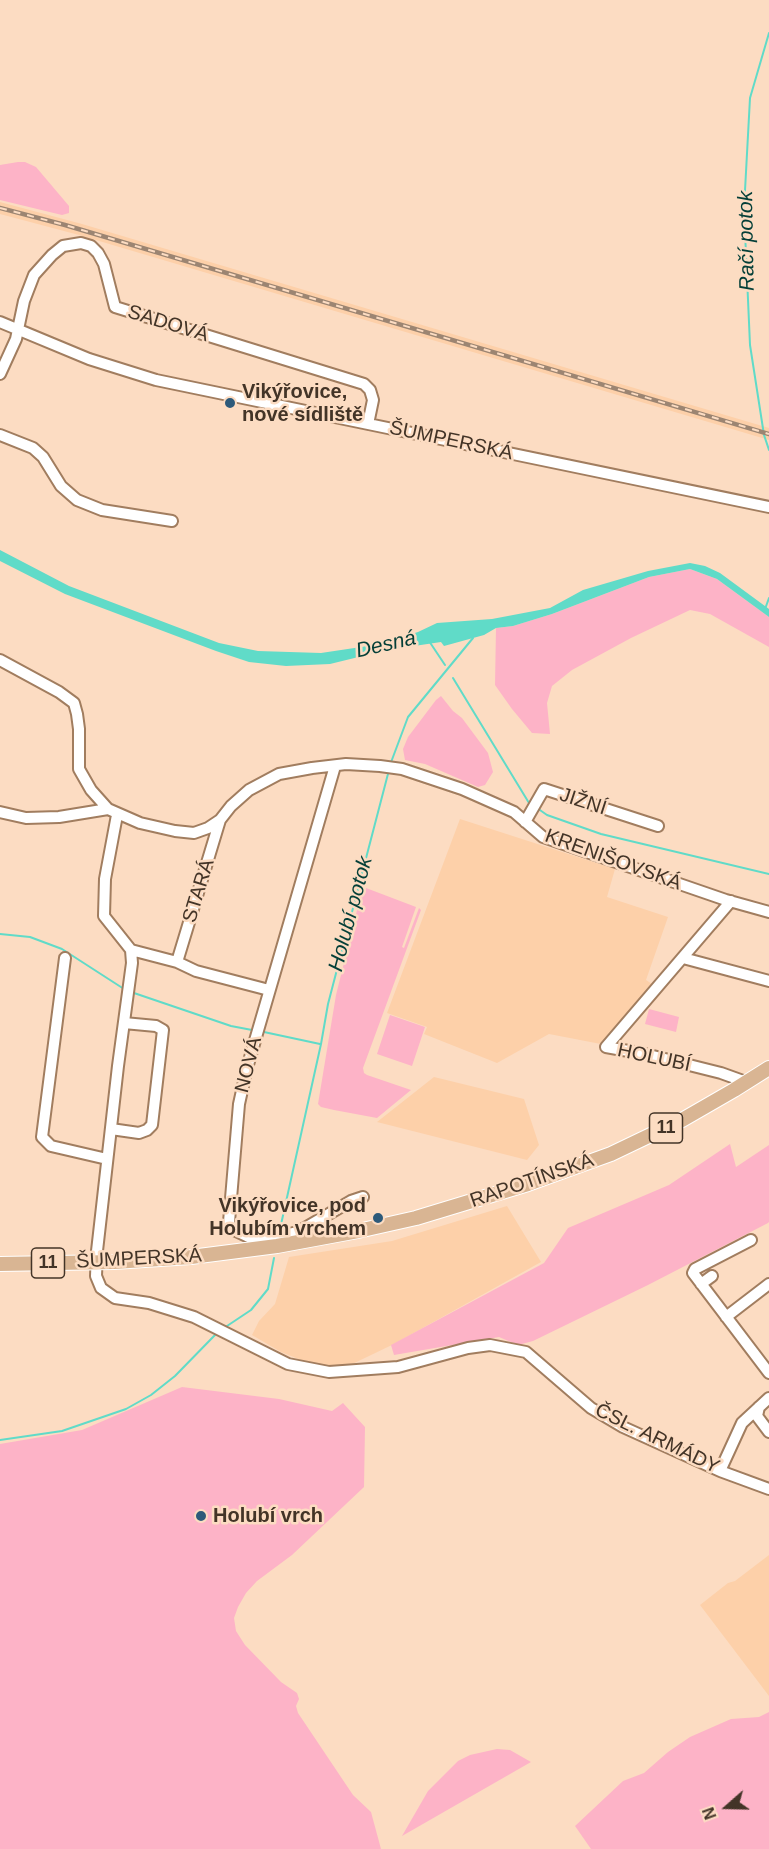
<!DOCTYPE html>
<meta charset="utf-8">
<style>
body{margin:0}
#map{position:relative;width:769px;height:1849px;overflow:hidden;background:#fcdcc2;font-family:Arial,sans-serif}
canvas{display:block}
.north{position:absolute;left:697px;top:1777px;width:60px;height:60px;-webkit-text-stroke:4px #fcdcc2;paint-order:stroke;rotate:250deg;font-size:16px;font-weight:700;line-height:24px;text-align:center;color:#433427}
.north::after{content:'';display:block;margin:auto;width:21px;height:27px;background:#433427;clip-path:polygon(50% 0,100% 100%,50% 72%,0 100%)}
</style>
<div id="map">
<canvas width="769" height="1849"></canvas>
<div class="north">N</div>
</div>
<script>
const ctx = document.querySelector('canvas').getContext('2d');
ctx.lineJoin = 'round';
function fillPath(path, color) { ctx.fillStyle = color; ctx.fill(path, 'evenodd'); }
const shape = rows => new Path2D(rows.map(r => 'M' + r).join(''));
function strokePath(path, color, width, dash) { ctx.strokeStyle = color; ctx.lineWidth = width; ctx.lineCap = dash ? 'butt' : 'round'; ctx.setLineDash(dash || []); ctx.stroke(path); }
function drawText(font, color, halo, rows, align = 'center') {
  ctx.font = font + ' Arial,sans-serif'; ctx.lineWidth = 5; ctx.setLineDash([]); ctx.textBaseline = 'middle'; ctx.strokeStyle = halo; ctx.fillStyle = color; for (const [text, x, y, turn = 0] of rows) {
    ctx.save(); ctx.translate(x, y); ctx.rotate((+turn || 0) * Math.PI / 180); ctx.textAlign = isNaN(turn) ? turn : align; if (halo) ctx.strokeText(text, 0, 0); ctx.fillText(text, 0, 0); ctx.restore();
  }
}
fillPath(shape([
 [0,202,82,224,769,428,769,440,79,235,0,214],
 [460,819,615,869,607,897,668,917,646,980,655,986,606,1045,549,1034,497,1063,424,1034,427,1027,387,1013],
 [434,1077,524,1099,539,1145,527,1160,377,1122],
 [507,1206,541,1262,394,1344,344,1368,306,1362,281,1352,252,1335,259,1321,275,1304,289,1257,392,1241],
 [769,1555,769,1696,700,1605,728,1583,735,1581]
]), '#fdd0a9');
fillPath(shape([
 [18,162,25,162,36,167,69,206,69,213,62,215,0,200,0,165],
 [690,569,717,579,769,617,769,647,710,614,690,610,631,638,572,670,552,686,547,703,550,734,532,733,512,709,495,685,496,628,513,626,552,614,649,577],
 [441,696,453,711,462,718,488,753,493,772,485,785,478,787,425,764,405,760,403,749,408,737,436,700],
 [366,888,416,907,402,947,404,948,419,908,421,910,363,1068,364,1073,367,1075,411,1090,377,1118,334,1110,321,1107,318,1104,336,995,360,898],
 [649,1009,679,1017,676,1032,645,1024],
 [390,1015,425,1027,412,1066,377,1054],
 [730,1144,736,1167,769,1145,769,1222,768,1223,648,1285,533,1341,518,1345,499,1337,394,1355,391,1345,544,1263,568,1228,669,1185],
 [182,1387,279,1399,332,1411,343,1403,365,1427,364,1487,292,1555,257,1581,246,1593,238,1607,234,1618,236,1631,245,1645,281,1682,297,1693,299,1699,296,1706,298,1713,353,1795,371,1812,381,1849,0,1849,0,1444,82,1430],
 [769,1712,769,1849,591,1849,575,1826,623,1781,644,1773,668,1752,690,1737,731,1719,759,1717],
 [497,1749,510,1750,531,1762,402,1836,428,1791,458,1761,470,1755]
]), '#fdb3c7');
fillPath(shape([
 [0,550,69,586,219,643,258,651,321,653,381,644,418,632,437,623,492,619,550,608,583,590,648,571,690,563,705,566,720,573,769,609,769,617,717,579,690,569,649,577,552,614,513,626,496,628,484,635,444,646,441,642,387,650,330,664,286,666,249,662,216,651,65,594,0,561]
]), '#60dbc8');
strokePath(shape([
 [769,33,750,98,744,209,750,345,764,435,769,450],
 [765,609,769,598],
 [429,641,445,665],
 [453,678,529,803,532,805],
 [390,765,408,717,473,638],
 [537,808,547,815,601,834,769,874],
 [0,934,30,937,62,949,124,989],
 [134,993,231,1026,252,1030],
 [264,1032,320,1044],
 [280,1229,321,1044,328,1004,389,770],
 [227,1326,251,1310,268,1289,274,1258],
 [0,1440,62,1431,126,1409,151,1395,175,1376,216,1334]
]), '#60dbc8', 2);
const minor = shape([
 [0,322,89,359,156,380,769,507],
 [0,374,16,339,24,301,34,275,52,255,63,246,81,243,91,246,98,253,104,264,115,307,364,384,370,390,373,400,368,424],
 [0,435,33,448,43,457,61,486,77,500,102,510,172,521],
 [0,660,59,692,74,703,77,714,79,729,79,769,91,790,108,809],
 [335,766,247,1068,239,1104,229,1222,231,1227,236,1231,257,1241,298,1232,351,1201,363,1197],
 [0,812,26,818,59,817,108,809,140,823,175,831,194,833,208,828,220,820,231,806,249,790,279,774,312,768,346,764,380,766,402,769,462,789,514,812,543,837,726,900,769,912],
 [117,815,105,879,104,916,131,950,132,963,118,1066,97,1251,96,1276,101,1288,115,1298,149,1303,194,1317,288,1364,329,1372,398,1367,468,1348,490,1345,526,1352,591,1408,623,1427,720,1471,769,1489],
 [220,820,177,962,196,971,269,990],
 [525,822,544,789,658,826],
 [731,901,606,1047,645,1054,721,1073,746,1082],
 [131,950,177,962],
 [65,958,42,1137,51,1146,107,1159],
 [683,958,769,981],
 [111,1129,139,1133,147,1130,152,1125,163,1030,156,1026,124,1023],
 [751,1240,695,1269,693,1273,769,1373],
 [701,1284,712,1276],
 [726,1317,769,1284],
 [759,1407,757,1416,769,1432],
 [720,1471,742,1423,769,1398]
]);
const major = shape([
 [0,1264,114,1262,191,1257,277,1246,358,1231,416,1218,528,1184,611,1154,682,1120,734,1090,769,1068]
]);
strokePath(minor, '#a17d5f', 14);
strokePath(major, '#fff', 16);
strokePath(minor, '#fff', 10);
strokePath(major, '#d9b593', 14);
const rail = shape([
 [0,208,65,225,769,434]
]);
strokePath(rail, '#9c8572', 4.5);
strokePath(rail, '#fcdcc2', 2, [7]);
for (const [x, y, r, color] of [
 [230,403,6,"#2d5a7a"],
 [378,1218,6,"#2d5a7a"],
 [201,1516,6,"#2d5a7a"]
]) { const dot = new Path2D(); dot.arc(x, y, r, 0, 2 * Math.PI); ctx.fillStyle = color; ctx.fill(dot); strokePath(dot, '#fcdcc2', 2); }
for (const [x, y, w] of [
 [666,1128,33],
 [48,1263,33]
]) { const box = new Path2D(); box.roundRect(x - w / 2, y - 15, w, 30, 4.5); ctx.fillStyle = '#fcdcc2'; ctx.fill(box); strokePath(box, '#433427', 1.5); }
drawText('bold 18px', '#433427', null, [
 ["11",666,1128],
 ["11",48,1263]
]);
drawText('20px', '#433427', '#fcdcc2', [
 ["SADOVÁ",168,324,17],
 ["ŠUMPERSKÁ",451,441,12],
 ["JIŽNÍ",583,802,18],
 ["KRENIŠOVSKÁ",613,860,20],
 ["STARÁ",199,891,-73],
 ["HOLUBÍ",654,1058,12],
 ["NOVÁ",249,1065,-76],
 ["RAPOTÍNSKÁ",532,1181,-19],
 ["ŠUMPERSKÁ",139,1259,-3],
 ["ČSL. ARMÁDY",657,1439,26]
]);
drawText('bold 20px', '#433427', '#fcdcc2', [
 ["Vikýřovice,",242,392],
 ["nové sídliště",242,415],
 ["Vikýřovice, pod",366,1206,"right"],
 ["Holubím vrchem",366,1229,"right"],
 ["Holubí vrch",213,1516]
], 'left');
drawText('italic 21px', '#043f38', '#fcdcc2', [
 ["Račí potok",747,241,-91],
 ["Desná",386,645,-13],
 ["Holubí potok",351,914,-75]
]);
</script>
